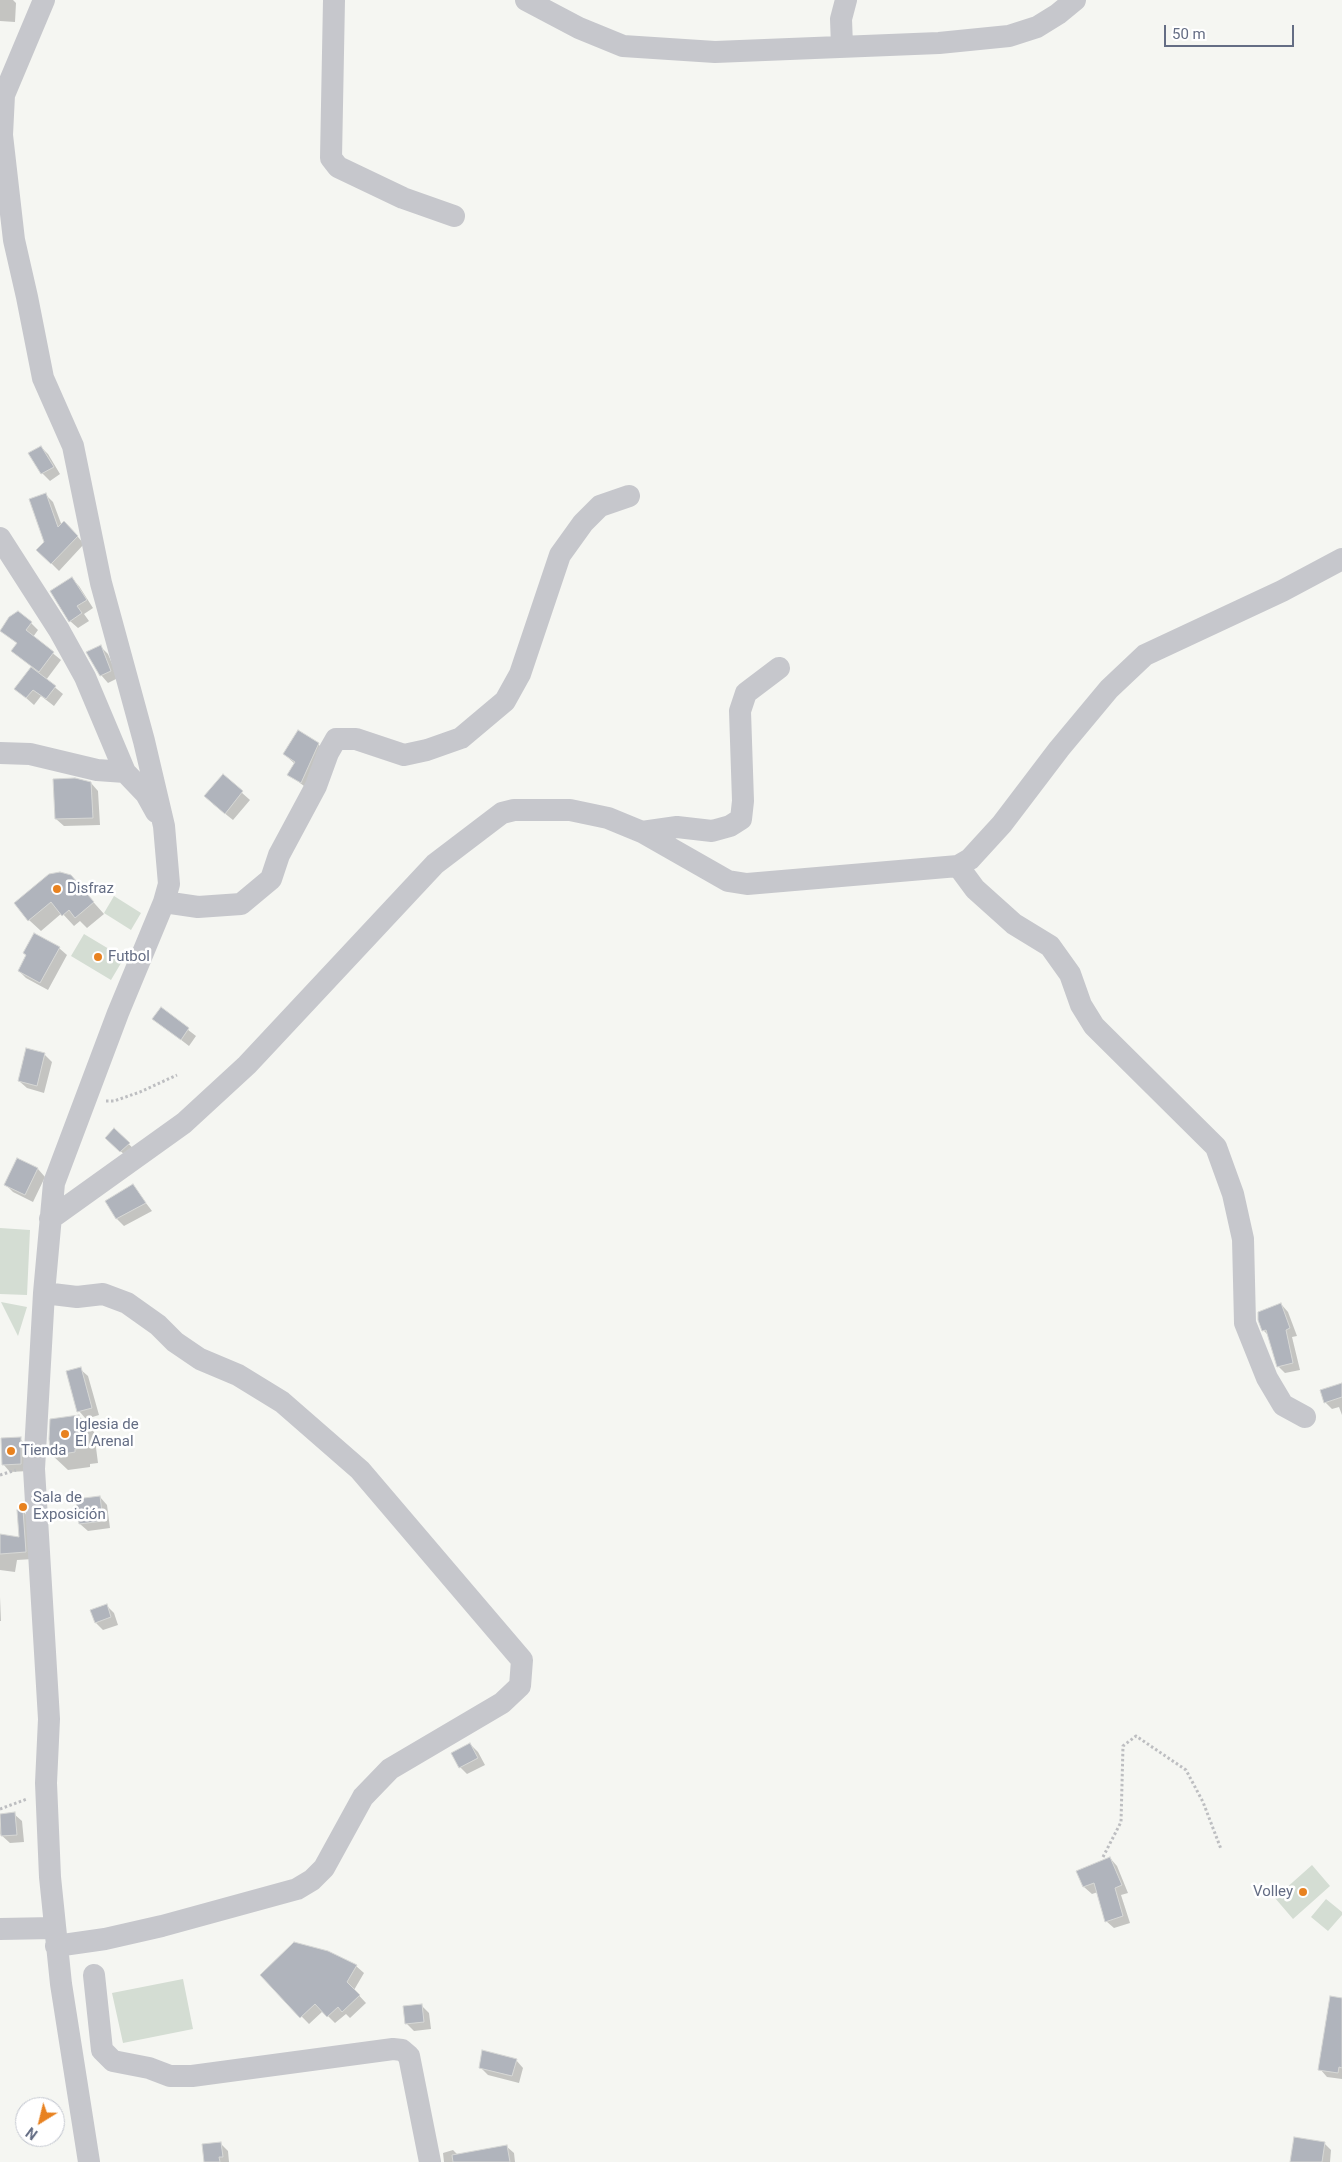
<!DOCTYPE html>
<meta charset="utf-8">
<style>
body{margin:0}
#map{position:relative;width:1342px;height:2162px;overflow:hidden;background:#f5f6f2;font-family:Roboto,sans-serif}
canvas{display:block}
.north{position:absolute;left:15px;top:2097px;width:50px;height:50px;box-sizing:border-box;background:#fff;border:1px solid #c1c5ce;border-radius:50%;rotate:216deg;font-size:14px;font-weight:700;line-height:20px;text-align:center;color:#646d84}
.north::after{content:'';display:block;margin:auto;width:18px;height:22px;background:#e88220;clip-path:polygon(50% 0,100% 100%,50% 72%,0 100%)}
.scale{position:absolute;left:1164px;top:25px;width:130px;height:22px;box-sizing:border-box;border:2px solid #646d84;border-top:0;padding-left:6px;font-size:15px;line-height:18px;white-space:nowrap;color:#646d84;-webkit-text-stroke:4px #fff;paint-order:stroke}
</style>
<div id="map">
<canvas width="1342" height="2162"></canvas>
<div class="north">N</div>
<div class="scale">50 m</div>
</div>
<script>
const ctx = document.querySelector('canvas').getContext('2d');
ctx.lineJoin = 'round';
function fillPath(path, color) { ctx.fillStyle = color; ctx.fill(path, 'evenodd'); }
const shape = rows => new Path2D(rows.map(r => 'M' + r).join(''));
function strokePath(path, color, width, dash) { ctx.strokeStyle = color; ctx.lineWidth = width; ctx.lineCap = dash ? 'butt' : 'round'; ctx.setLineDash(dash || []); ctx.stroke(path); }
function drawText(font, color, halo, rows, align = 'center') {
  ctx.font = font + ' Roboto,sans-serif'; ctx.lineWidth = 5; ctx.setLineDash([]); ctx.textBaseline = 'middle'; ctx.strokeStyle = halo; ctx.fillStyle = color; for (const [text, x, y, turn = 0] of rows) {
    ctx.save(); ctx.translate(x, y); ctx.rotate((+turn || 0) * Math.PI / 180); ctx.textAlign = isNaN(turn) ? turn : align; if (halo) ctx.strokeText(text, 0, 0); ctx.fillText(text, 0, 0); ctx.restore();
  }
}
fillPath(shape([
 [114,896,141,913,131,930,104,913],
 [84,934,124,958,111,980,71,956],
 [0,1228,30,1230,27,1295,0,1294],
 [1,1302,27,1307,18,1336],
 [1312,1865,1330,1886,1293,1919,1275,1898],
 [1326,1899,1342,1912,1342,1915,1328,1931,1311,1917],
 [183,1979,193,2029,123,2043,112,1993]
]), '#d4ddd3');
fillPath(shape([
 [0,0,13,0,16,3,15,22,0,21],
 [41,447,48,454,60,474,50,481,42,473],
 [46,495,53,502,62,526,72,530,84,544,59,571,38,550,46,542],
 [72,579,79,586,93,608,84,614,89,621,78,628,70,621],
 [9,618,31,623,38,630,33,637,61,660,46,680,63,694,54,706,41,696,34,705,16,689,32,667,13,651,18,644,1,630],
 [101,647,108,654,118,678,108,683,101,675],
 [318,744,325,751,308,789,288,774,295,764,284,754],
 [223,776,250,800,233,820,213,804],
 [91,783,98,791,100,825,64,826,56,819],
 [71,877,104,914,87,928,80,921,74,926,62,913,41,931,29,920],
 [59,948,67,955,48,990,26,978,19,971],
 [161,1009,196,1036,189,1046,154,1019],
 [45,1055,52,1062,44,1093,27,1088,19,1081],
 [114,1130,136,1151,129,1159,114,1145],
 [17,1160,38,1169,45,1177,33,1202,13,1192,5,1184],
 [133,1186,152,1211,124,1226,117,1219],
 [1281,1304,1288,1312,1297,1336,1292,1337,1300,1370,1285,1373,1278,1366,1269,1336,1264,1331],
 [80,1369,88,1376,99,1415,86,1419,79,1411],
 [1342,1384,1342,1415,1339,1407,1332,1409,1325,1402],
 [79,1416,94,1432,98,1463,90,1464,90,1467,68,1470,52,1455],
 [20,1439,28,1446,28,1471,10,1472,3,1464],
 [100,1497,107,1505,110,1528,88,1531,80,1524],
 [23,1511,30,1519,33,1559,17,1560,15,1572,0,1570,0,1535,20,1538],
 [0,1597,1,1621,0,1621],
 [106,1605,114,1613,118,1625,103,1630,96,1623,92,1611],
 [470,1744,478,1752,485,1765,467,1774,460,1767],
 [14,1814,22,1821,24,1842,10,1843,0,1834,0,1815],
 [1110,1858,1117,1866,1128,1893,1121,1895,1130,1923,1114,1928,1106,1921,1098,1892,1092,1894,1084,1887,1078,1872],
 [356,1966,364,1973,354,1990,366,2003,350,2018,346,2014,335,2023,323,2011,309,2024,261,1975],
 [1342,2000,1342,2079,1327,2077,1320,2069],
 [422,2006,429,2013,431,2029,414,2031,406,2023],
 [516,2060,523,2068,519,2083,488,2075,480,2067],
 [220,2143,228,2151,229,2162,206,2162],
 [1324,2143,1331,2150,1330,2162,1291,2162],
 [506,2146,514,2153,515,2162,444,2162,443,2153,453,2150,458,2155]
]), '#0003');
const building = shape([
 [41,446,54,467,41,474,28,453,41,446],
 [46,493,58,527,64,521,78,536,51,564,36,550,44,542,29,499,46,493],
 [72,577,87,600,77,606,82,613,69,622,50,591,72,577],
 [18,611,32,622,26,630,54,652,39,672,11,651,17,643,0,631,9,617,18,611],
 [101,645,111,671,100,676,86,652,101,645],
 [31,667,56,686,46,699,33,690,26,698,14,689,31,667],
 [298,730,319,743,301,783,287,775,295,762,283,754,298,730],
 [223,774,243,791,225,814,204,796,223,774],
 [75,778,91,782,93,818,55,819,53,779,75,778],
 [60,872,71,875,94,902,75,918,69,910,62,916,51,902,28,921,14,903,49,874,60,872],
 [34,933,60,947,40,983,18,971,26,955,23,953,34,933],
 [161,1007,189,1028,181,1040,152,1019,161,1007],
 [26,1048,45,1053,37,1086,18,1081,26,1048],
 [114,1128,130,1143,120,1152,105,1138,114,1128],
 [17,1158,38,1168,25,1195,4,1185,17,1158],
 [133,1184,146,1203,116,1219,105,1201,133,1184],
 [1281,1303,1290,1328,1286,1330,1293,1363,1277,1367,1266,1330,1262,1331,1258,1320,1258,1312,1281,1303],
 [81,1367,92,1408,77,1412,66,1371,81,1367],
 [1342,1383,1342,1397,1324,1403,1320,1390,1342,1383],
 [79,1415,83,1448,75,1449,75,1452,51,1456,49,1439,50,1419,79,1415],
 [21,1437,21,1464,2,1465,1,1438,21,1437],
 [100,1496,103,1521,79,1524,76,1499,100,1496],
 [17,1510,23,1510,26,1552,0,1554,0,1534,19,1537,17,1510],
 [107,1604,111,1617,95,1623,90,1610,107,1604],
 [470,1743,478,1758,459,1768,451,1753,470,1743],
 [15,1812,17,1835,1,1836,0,1814,15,1812],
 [1110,1857,1122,1885,1115,1888,1123,1916,1105,1922,1094,1883,1083,1887,1076,1871,1110,1857],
 [294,1942,328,1951,357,1965,347,1982,360,1995,342,2012,338,2007,327,2017,315,2004,300,2018,260,1975,294,1942],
 [1330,1996,1342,1998,1342,2068,1339,2067,1338,2073,1318,2070,1330,1996],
 [422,2004,424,2022,405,2024,403,2006,422,2004],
 [482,2050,517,2059,512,2076,479,2068,482,2050],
 [1294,2137,1325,2142,1322,2162,1290,2162,1294,2137],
 [221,2142,223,2157,219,2157,220,2162,204,2162,202,2144,221,2142],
 [507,2145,510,2162,453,2162,452,2155,507,2145]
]);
fillPath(building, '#b0b4bc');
strokePath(building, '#d6d7d5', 1);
strokePath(shape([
 [106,1101,114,1101,140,1092,177,1075],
 [0,1475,16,1470],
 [0,1809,27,1799],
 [1103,1857,1121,1822,1123,1746,1136,1736,1186,1770,1203,1802,1221,1849]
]), '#bdbec1', 3, [2.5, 2.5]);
strokePath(shape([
 [44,0,4,95,2,135,14,240,27,297,43,378,73,446,101,583,144,741,164,826,169,884,164,902,118,1013,54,1183,44,1293,34,1469,49,1719,46,1783,50,1877,61,1984,89,2162],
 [334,0,331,158,338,167,403,198,454,216],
 [526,0,579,28,623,46,715,52,939,43,1009,36,1037,27,1058,14,1075,0],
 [842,46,841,19,846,0],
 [0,538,59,630,85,677,125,772,146,794,156,812],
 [0,753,30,754,97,770,125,772],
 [642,832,677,827,712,831,730,826,741,819,743,801,740,711,746,693,779,668],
 [958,866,975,889,1014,924,1050,946,1070,974,1081,1005,1094,1026,1216,1147,1233,1194,1243,1239,1245,1323,1267,1378,1283,1405,1305,1417],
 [164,902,198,907,241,904,271,879,279,855,316,786,328,753,336,739,356,739,404,755,427,750,461,738,505,701,520,674,560,555,583,523,600,506,629,496],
 [50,1219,184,1123,247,1065,435,864,502,813,514,810,570,810,608,818,642,832,728,881,747,884,958,866,970,859,1002,824,1059,749,1109,689,1145,655,1282,591,1342,559],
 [44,1293,77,1297,103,1294,127,1303,158,1325,175,1342,200,1359,238,1375,282,1402,360,1470,522,1660,520,1686,502,1703,390,1769,363,1797,324,1868,312,1880,297,1889,162,1926,105,1939,56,1946],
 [0,1929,54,1928],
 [94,1975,102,2050,113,2061,149,2068,170,2076,192,2076,393,2049,402,2050,409,2056,430,2162]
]), '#c6c7cc', 22);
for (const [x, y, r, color] of [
 [57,889,5,"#e88220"],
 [98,957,5,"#e88220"],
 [65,1434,5,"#e88220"],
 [11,1451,5,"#e88220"],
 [23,1507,5,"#e88220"],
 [1303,1892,5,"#e88220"]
]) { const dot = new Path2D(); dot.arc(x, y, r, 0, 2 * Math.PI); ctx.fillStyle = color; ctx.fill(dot); strokePath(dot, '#fff', 2); }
drawText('15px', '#646d84', '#fff', [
 ["Disfraz",67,889],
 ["Futbol",108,957],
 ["Iglesia de",75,1425],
 ["El Arenal",75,1442],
 ["Tienda",21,1451],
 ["Sala de",33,1498],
 ["Exposición",33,1515],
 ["Volley",1293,1892,"right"]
], 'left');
</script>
